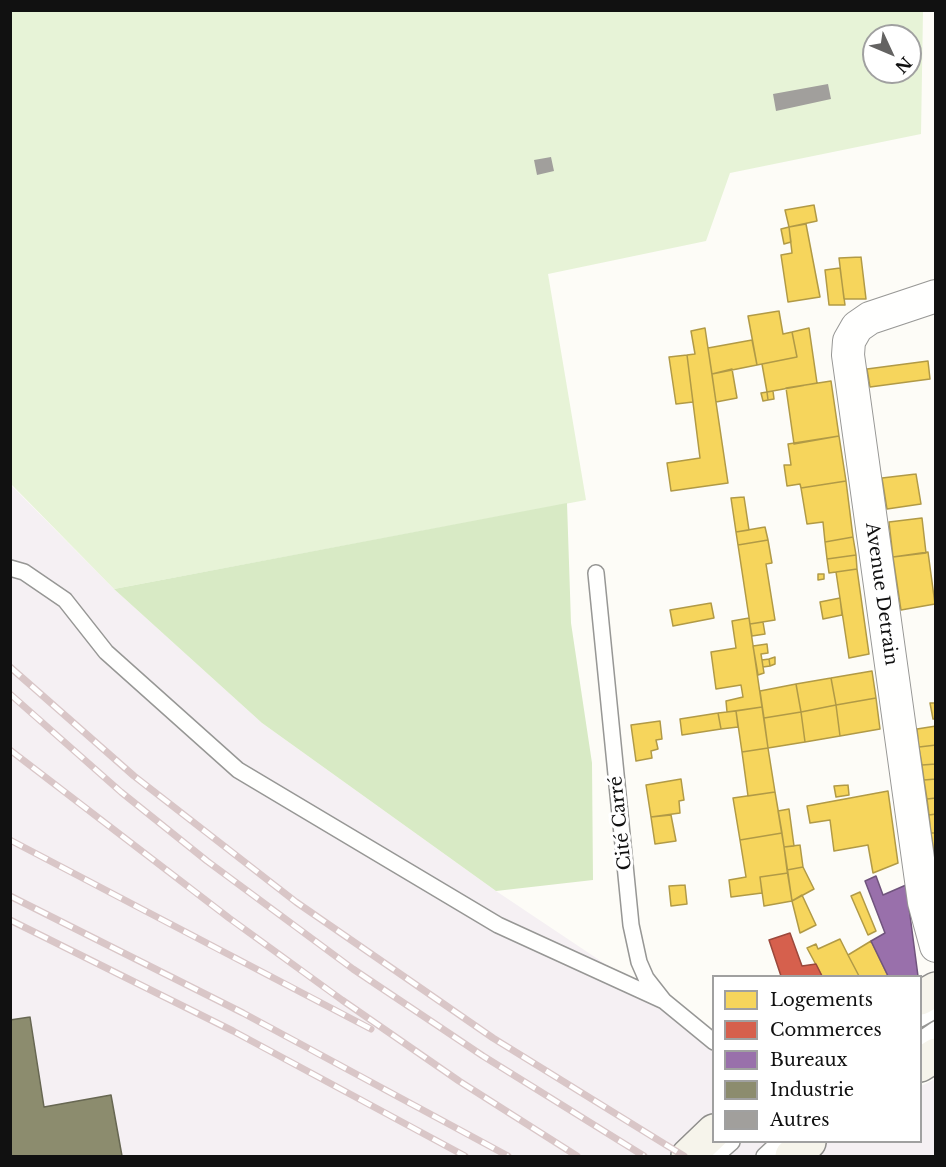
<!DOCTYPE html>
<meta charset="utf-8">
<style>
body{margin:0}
#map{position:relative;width:946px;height:1167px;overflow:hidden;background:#fdfcf7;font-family:"Libre Baskerville",serif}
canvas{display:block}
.frame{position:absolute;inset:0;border:12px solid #111;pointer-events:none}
.legend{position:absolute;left:712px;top:975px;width:210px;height:168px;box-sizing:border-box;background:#fff;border:2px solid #a0a0a0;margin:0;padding:8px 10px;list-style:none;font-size:18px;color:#111}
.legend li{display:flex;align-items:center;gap:12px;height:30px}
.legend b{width:30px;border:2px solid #a0a0a0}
.north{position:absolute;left:862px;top:24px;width:60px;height:60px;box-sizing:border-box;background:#fff;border:2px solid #a0a0a0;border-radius:50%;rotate:134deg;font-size:16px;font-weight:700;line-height:24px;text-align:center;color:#111}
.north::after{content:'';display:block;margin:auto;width:21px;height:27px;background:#646362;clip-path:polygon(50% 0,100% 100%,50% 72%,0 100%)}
</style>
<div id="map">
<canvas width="946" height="1167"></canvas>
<div class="frame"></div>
<ul class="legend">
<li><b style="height:16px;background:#f6d55c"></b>Logements</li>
<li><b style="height:16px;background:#d6604d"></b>Commerces</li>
<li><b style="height:16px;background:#9970ab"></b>Bureaux</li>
<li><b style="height:16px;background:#8c8c6e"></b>Industrie</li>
<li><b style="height:16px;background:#a19f9c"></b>Autres</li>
</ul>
<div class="north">N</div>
</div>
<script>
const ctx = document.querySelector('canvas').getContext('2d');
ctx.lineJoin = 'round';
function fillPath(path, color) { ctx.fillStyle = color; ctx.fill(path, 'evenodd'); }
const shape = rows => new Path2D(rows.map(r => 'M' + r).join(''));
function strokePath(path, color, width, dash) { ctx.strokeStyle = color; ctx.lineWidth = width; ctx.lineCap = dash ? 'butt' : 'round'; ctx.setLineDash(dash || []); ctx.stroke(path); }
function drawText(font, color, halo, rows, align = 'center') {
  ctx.font = font + ' "Libre Baskerville",serif'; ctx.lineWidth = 6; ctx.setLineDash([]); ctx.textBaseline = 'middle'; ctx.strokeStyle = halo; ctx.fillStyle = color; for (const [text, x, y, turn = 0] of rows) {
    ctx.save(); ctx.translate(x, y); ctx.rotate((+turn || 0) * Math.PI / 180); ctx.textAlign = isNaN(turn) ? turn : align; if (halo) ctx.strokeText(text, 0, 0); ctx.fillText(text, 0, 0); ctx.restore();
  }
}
fillPath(shape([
 [10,484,114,589,262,723,496,891,713,1036,714,1142,920,1142,921,1086,935,1079,935,1156,11,1156]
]), '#f5f0f3');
fillPath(shape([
 [10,11,923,11,921,134,730,173,706,241,548,274,586,500,114,589,11,484],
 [874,36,910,36,910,72,874,72]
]), '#e7f3d7');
fillPath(shape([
 [567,503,571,623,592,763,593,880,496,891,262,723,114,589]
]), '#d8eac5');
const homes = shape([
 [814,205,817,221,789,227,785,210,814,205],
 [806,224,820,297,788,302,781,255,792,253,789,227,806,224],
 [789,227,791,242,784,244,781,229,789,227],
 [861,257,866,299,844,299,839,258,861,257],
 [840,268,845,305,829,305,825,270,840,268],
 [779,311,783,334,792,332,797,357,757,365,748,316,779,311],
 [705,328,728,483,671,491,667,463,700,458,687,355,695,354,691,331,705,328],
 [809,328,817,383,767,392,762,364,797,357,792,332,809,328],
 [752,340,757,365,712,374,708,348,752,340],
 [687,355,693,402,676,404,669,357,687,355],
 [928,361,930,379,870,387,867,369,928,361],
 [732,369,737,398,716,402,712,374,732,369],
 [831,381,839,436,794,444,786,388,831,381],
 [773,391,774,399,768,400,767,392,773,391],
 [767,392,768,400,763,401,761,393,767,392],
 [839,436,846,481,801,488,800,484,787,486,784,465,791,465,788,444,839,436],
 [916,474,921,504,887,509,882,478,916,474],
 [846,481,853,537,825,542,823,522,807,524,801,488,846,481],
 [744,497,749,530,736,532,731,498,744,497],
 [922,518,926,553,893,557,889,522,922,518],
 [765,527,768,540,738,545,736,532,765,527],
 [853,537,856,555,827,559,825,542,853,537],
 [768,540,772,563,766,564,775,620,750,624,738,545,768,540],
 [928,552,935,604,901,610,893,557,928,552],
 [856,555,857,569,829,573,827,559,856,555],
 [857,569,869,654,849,658,836,572,857,569],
 [818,574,824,574,824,579,818,580,818,574],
 [840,598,842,615,823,619,820,602,840,598],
 [711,603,714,618,673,626,670,610,711,603],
 [749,618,762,707,727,712,726,701,743,697,741,685,716,689,711,652,736,648,732,621,749,618],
 [763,622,765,634,752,636,750,624,763,622],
 [767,644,768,653,761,654,764,673,758,675,753,646,767,644],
 [775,657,775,664,770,666,769,659,775,657],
 [769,659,770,666,763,667,762,660,769,659],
 [872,671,876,698,836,705,831,678,872,671],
 [831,678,836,705,801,712,796,684,831,678],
 [796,684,801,712,764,718,760,691,796,684],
 [876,698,880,729,840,736,836,705,876,698],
 [930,703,936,703,936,719,933,719,930,703],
 [836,705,840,736,805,742,801,712,836,705],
 [762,707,768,748,742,752,736,711,762,707],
 [736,711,738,727,721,729,718,713,736,711],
 [801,712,805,742,768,748,764,718,801,712],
 [718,713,721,729,682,735,680,719,718,713],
 [660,721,662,739,656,740,658,749,651,751,652,758,636,761,631,725,660,721],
 [936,726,936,745,919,747,917,729,936,726],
 [936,745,936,764,922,765,919,747,936,745],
 [768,748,775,792,748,796,742,752,768,748],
 [936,764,936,779,924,780,922,765,936,764],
 [681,779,684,800,679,801,680,813,651,817,646,785,681,779],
 [936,779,936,798,927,799,924,780,936,779],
 [848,785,849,795,836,797,834,786,848,785],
 [888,791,898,863,873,873,868,845,834,851,830,820,810,823,807,806,888,791],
 [775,792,782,833,740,840,733,798,775,792],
 [936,798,936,814,929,815,927,799,936,798],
 [789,809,794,846,784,847,778,811,789,809],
 [936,814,936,833,931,833,929,815,936,814],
 [671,815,676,841,655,844,651,817,671,815],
 [782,833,788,873,760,877,762,893,731,897,729,880,746,877,740,840,782,833],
 [931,833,936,833,936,852,934,852,931,833],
 [800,845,803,867,787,870,784,847,800,845],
 [803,867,814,889,792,901,787,870,803,867],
 [788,873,792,901,764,906,760,877,788,873],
 [685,885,687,904,671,906,669,886,685,885],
 [860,892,876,931,868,935,851,896,860,892],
 [802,895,816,925,800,933,792,901,802,895],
 [840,939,848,955,859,976,822,976,807,948,816,944,818,949,840,939],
 [871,941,888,976,859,976,848,955,871,941]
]);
fillPath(homes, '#f6d55c');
strokePath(homes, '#b19a46', 1.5);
const shops = shape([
 [790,933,802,966,816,964,822,976,781,976,769,940,790,933]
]);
fillPath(shops, '#d6604d');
strokePath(shops, '#9b483b', 1.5);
const offices = shape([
 [876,876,883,895,906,885,918,976,888,976,871,941,885,933,865,881,876,876]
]);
fillPath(offices, '#9970ab');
strokePath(offices, '#70547d', 1.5);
const industry = shape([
 [30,1017,44,1107,111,1095,122,1156,10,1156,10,1020,30,1017]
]);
fillPath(industry, '#8c8c6e');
strokePath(industry, '#676752', 1.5);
fillPath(shape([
 [828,84,831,99,776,111,773,94],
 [551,157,554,171,537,175,534,160]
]), '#a19f9c');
const lane = shape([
 [10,568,24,572,65,600,106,652,238,770,498,925,664,1001],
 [596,573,631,925,639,962,646,978,664,1001,714,1042],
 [920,1019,936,1010],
 [920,1040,936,1029],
 [716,1156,732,1142],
 [764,1156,779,1142]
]);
const street = shape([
 [936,296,870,318,857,327,849,341,848,355,924,902,936,946]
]);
const secondary = shape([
 [920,998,936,989],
 [920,1065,936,1055],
 [688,1156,714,1131],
 [792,1156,809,1142]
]);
strokePath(lane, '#979795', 18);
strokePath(street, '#979795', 34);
strokePath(secondary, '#8e8d8b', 36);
strokePath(lane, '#fffffe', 15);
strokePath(street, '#fffffe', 32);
strokePath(secondary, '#f6f4eb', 33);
const rail = shape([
 [10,667,134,776,296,902,493,1038,684,1156],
 [10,694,121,792,207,861,353,969,483,1056,644,1156],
 [10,750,229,918,342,1000,459,1081,577,1156],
 [10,840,371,1029],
 [10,896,243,1013,508,1156],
 [10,920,233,1031,465,1156]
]);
strokePath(rail, '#d9c6c7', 7);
strokePath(rail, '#fff', 4.5, [14]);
drawText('18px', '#111', '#fff', [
 ["Avenue Detrain",881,594,82],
 ["Cité Carré",621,823,-96]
]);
</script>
